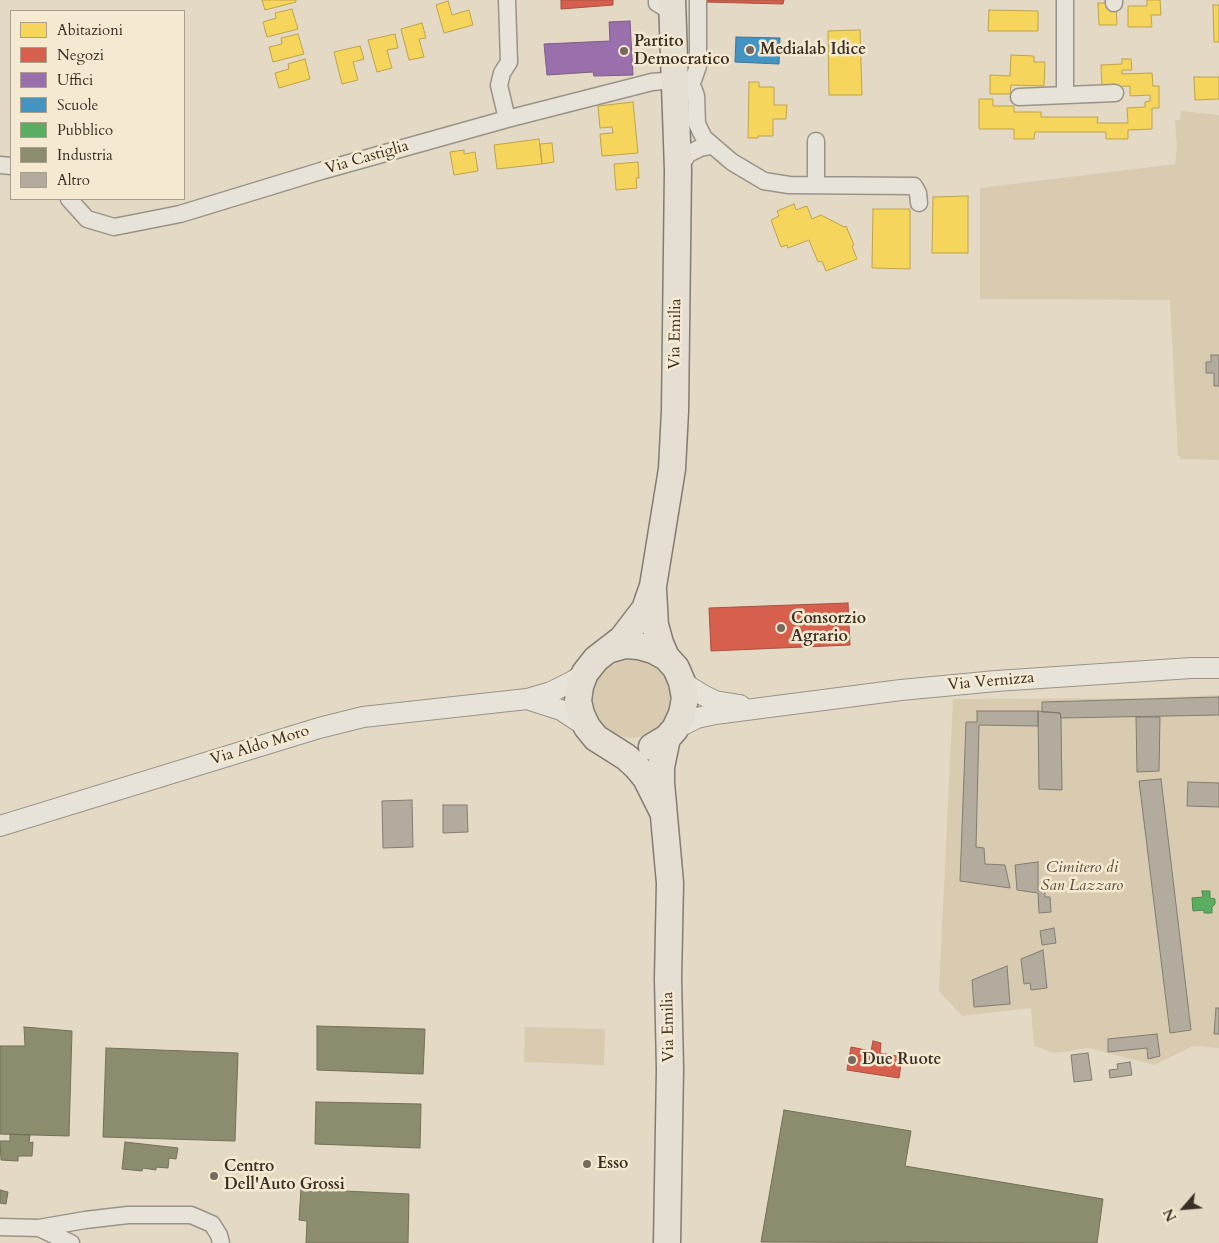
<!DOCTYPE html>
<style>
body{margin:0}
#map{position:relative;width:1219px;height:1243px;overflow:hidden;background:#e3d9c5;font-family:Cardo,serif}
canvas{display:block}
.legend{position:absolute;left:10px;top:10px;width:175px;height:190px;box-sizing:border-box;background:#f5e9d1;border:1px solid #aa9f8c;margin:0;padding:6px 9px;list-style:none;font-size:15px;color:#3a2f25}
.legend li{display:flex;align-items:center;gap:10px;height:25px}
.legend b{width:25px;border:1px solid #aa9f8c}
.north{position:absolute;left:1159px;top:1183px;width:50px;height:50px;-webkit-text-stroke:4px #f5e9d1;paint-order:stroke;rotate:243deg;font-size:14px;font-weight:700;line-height:20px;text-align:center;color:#3a2f25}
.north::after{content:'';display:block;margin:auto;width:18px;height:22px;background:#3a2f25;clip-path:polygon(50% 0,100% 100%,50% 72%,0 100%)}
</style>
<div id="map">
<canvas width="1219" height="1243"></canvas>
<ul class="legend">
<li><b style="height:14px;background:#f6d55c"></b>Abitazioni</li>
<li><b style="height:14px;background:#d6604d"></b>Negozi</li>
<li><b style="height:14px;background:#9970ab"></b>Uffici</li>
<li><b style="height:14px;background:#4393c3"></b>Scuole</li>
<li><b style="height:14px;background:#5aae61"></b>Pubblico</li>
<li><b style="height:14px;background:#8c8c6e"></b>Industria</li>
<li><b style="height:14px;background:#b3ab9e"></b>Altro</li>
</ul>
<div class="north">N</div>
</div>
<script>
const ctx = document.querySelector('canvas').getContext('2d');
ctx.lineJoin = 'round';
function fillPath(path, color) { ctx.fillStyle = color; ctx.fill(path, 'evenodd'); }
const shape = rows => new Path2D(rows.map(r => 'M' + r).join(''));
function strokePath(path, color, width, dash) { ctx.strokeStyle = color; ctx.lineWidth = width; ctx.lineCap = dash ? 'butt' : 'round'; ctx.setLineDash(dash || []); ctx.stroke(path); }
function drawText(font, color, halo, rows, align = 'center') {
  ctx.font = font + ' Cardo,serif'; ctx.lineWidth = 5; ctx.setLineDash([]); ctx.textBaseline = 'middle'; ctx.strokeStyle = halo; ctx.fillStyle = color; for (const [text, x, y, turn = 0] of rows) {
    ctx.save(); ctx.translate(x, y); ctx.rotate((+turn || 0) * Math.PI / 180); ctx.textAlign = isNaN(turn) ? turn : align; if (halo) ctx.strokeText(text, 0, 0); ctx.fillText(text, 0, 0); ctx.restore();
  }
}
fillPath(shape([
 [1181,111,1219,115,1219,460,1180,459,1180,456,1178,456,1170,300,980,299,980,188,1175,164,1177,148,1175,120,1180,120],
 '593 699a39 39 0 1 1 78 0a39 39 0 1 1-78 0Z',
 [1219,695,1219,1048,1193,1046,1154,1065,1089,1048,1054,1053,1034,1046,1031,1008,962,1016,939,991,953,699,1148,698],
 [525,1027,605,1029,604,1065,524,1062]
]), '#d9cbb0');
const homes = shape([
 [262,0,296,0,296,2,265,10,262,0],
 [1147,0,1160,0,1161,15,1151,15,1152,27,1128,27,1128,6,1147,6,1147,0],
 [448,1,452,15,469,10,473,25,444,33,436,5,448,1],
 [1098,3,1116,3,1117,25,1099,25,1098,3],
 [1213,5,1219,5,1219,42,1214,42,1213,5],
 [292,9,298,29,267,37,263,22,276,18,275,13,292,9],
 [989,10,1038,11,1038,31,988,31,989,10],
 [422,23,426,38,419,39,424,57,409,60,401,29,422,23],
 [860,30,862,95,829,95,828,31,860,30],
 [298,34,304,54,273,62,269,47,282,44,281,38,298,34],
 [395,34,398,48,387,50,392,68,377,72,368,40,395,34],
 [360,46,364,59,353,62,358,80,342,84,334,52,360,46],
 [1011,55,1034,56,1034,62,1045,62,1044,86,1011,85,1010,94,990,94,990,75,1010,76,1011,55],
 [305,59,310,79,279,88,275,73,289,69,288,64,305,59],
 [1122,59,1131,59,1132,70,1122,70,1122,74,1152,73,1153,86,1159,86,1159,108,1152,108,1152,129,1128,130,1128,139,1106,139,1106,132,1035,132,1034,139,1014,139,1014,129,979,129,979,99,993,99,993,106,1014,106,1014,112,1041,112,1041,117,1098,117,1097,123,1128,123,1127,108,1145,107,1145,102,1150,101,1150,95,1130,96,1130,86,1102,87,1101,65,1122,64,1122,59],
 [1194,77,1219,77,1219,99,1195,100,1194,77],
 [749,82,759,82,759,87,774,87,774,105,787,105,786,119,773,119,773,136,758,136,758,138,748,138,749,82],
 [633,102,638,153,602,156,600,134,613,133,612,127,600,128,598,106,633,102],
 [539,139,542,164,497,169,494,145,539,139],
 [552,143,554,162,542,164,540,144,552,143],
 [464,150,464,154,475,152,478,171,454,175,450,152,464,150],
 [638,162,639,178,636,178,637,188,616,190,614,164,638,162],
 [968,196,968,253,932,253,933,197,968,196],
 [794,204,796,210,807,206,812,219,821,215,844,227,846,226,854,245,852,246,857,259,826,271,822,261,818,262,809,240,788,248,787,245,781,247,771,220,779,216,777,211,794,204],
 [873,209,910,209,910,269,872,268,873,209]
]);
fillPath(homes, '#f6d55c');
strokePath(homes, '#bea34c', 1);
const shops = shape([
 [561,0,613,0,613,5,561,9,561,0],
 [705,0,784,0,783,4,705,2,705,0],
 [848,603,850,645,711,651,709,608,848,603],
 [873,1041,881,1043,880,1053,902,1057,899,1078,847,1070,851,1047,871,1051,873,1041]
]);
fillPath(shops, '#d6604d');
strokePath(shops, '#a75141', 1);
const offices = shape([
 [630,21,633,75,594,76,593,72,547,75,544,44,610,41,609,22,630,21]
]);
fillPath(offices, '#9970ab');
strokePath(offices, '#7c5c83', 1);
const schools = shape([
 [736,37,780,38,779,64,735,62,736,37]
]);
fillPath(schools, '#4393c3');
strokePath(schools, '#407594', 1);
const public = shape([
 [1202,891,1210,891,1210,898,1215,899,1215,904,1212,907,1212,913,1204,913,1204,910,1193,911,1192,898,1203,897,1202,891]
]);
fillPath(public, '#5aae61');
strokePath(public, '#50884f', 1);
const industry = shape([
 [317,1026,425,1029,423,1074,317,1070,317,1026],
 [24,1027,72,1031,69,1136,0,1134,0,1046,25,1046,24,1027],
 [106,1048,238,1053,235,1141,103,1137,106,1048],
 [316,1102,421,1104,420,1148,315,1144,316,1102],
 [784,1110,911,1131,905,1166,1103,1199,1097,1243,761,1242,784,1110],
 [10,1134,30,1135,29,1143,33,1142,32,1156,18,1156,18,1161,1,1160,0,1141,10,1141,10,1134],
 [125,1142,178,1148,176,1159,169,1158,168,1168,156,1167,156,1170,143,1168,142,1171,122,1169,125,1142],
 [301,1189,409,1194,408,1243,306,1243,307,1221,299,1220,301,1189],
 [0,1190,8,1192,6,1204,0,1203,0,1190]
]);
fillPath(industry, '#8c8c6e');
strokePath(industry, '#737058', 1);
const building = shape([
 [1211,355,1219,355,1219,386,1214,386,1214,373,1206,373,1206,362,1211,362,1211,355],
 [1219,697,1219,715,1061,718,1060,713,1042,712,1042,702,1219,697],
 [977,711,1038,711,1038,726,979,725,976,847,984,848,985,864,1005,865,1010,888,960,881,966,722,977,722,977,711],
 [1038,711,1060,713,1061,718,1062,790,1039,789,1038,711],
 [1136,717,1160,717,1159,771,1137,772,1136,717],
 [1161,779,1191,1030,1170,1033,1139,781,1161,779],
 [1188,782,1219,783,1219,807,1187,806,1188,782],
 [412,800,413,847,383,848,382,801,412,800],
 [443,805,467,805,468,832,443,833,443,805],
 [1038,862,1038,890,1045,889,1045,897,1050,897,1051,912,1039,913,1038,893,1017,890,1015,865,1038,862],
 [1054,928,1056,943,1042,945,1040,931,1054,928],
 [1043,950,1047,988,1031,990,1030,983,1024,984,1021,959,1043,950],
 [1007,966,1010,1004,974,1007,972,980,1007,966],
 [1216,1008,1219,1008,1219,1034,1214,1034,1216,1008],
 [1157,1034,1160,1056,1148,1059,1147,1048,1108,1052,1108,1039,1157,1034],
 [1088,1053,1092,1080,1074,1082,1071,1055,1088,1053],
 [1130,1062,1132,1075,1110,1078,1109,1070,1118,1069,1117,1064,1130,1062]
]);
fillPath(building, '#b3ab9e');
strokePath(building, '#827c71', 1);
const minor = shape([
 [657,0,657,3,673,13],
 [1114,0,1114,3],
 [691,86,698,66,698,0],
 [1065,94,1065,0],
 [1019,97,1115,93],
 [507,119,499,85,502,73,509,62,507,0],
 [816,141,816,184],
 [0,165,11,166],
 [678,170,688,154,700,148,711,146],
 [69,199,87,219,114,227,180,214,321,171,507,119,652,82,675,80,686,82,691,86,694,90,696,96,697,124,704,138,732,162,764,181,789,185,914,186,918,193,919,203],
 [0,1227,39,1228,85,1220,128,1215,191,1215,212,1224,219,1235,221,1243],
 [39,1228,71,1243]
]);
const tertiary = shape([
 [682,682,703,695,715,701,740,705],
 [527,699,561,710,587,727],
 [675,729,697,718,715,714,901,690,996,681,1191,668,1219,668],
 [0,826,319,728,363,717,527,699,551,692,573,681,585,673]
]);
const primary = shape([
 [653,590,655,625,660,643,666,657],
 [611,649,625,645,639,646,653,650,666,657,676,668,682,682,685,698,682,714,675,729,667,738,652,747],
 [667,738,661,767,661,783,670,883,668,979,670,1069,667,1243],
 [663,812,646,778,636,766,626,757,596,738,587,727,581,714,578,701,580,686,585,673,596,659,622,639,645,609,653,586,672,469,675,411,678,170,672,0]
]);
strokePath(minor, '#9a9387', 19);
strokePath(tertiary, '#9a9387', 22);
strokePath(primary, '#827c71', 29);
strokePath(minor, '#e8e3d9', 16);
strokePath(tertiary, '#e8e3d9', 20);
strokePath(primary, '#e5ded3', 26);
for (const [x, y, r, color] of [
 [750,50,5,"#756a5d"],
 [624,51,5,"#756a5d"],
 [781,628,5,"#756a5d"],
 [852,1060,5,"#756a5d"],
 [587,1164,5,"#756a5d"],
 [214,1176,5,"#756a5d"]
]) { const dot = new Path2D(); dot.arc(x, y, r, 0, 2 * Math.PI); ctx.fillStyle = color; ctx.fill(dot); strokePath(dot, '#f5e9d1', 2); }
drawText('bold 16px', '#3a2f25', '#f5e9d1', [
 ["Partito",634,42],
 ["Democratico",634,60],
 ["Medialab Idice",760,50],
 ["Consorzio",791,619],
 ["Agrario",791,637],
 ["Due Ruote",862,1060],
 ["Esso",597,1164],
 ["Centro",224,1167],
 ["Dell'Auto Grossi",224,1185]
], 'left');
drawText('16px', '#3a2f25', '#f5e9d1', [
 ["Via Castiglia",367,158,-16],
 ["Via Emilia",676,334,-89],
 ["Via Vernizza",991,682,-5],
 ["Via Aldo Moro",260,746,-17],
 ["Via Emilia",669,1027,-91]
]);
drawText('italic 16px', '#584c3d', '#f5e9d1', [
 ["Cimitero di",1082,868],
 ["San Lazzaro",1082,886]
]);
</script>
